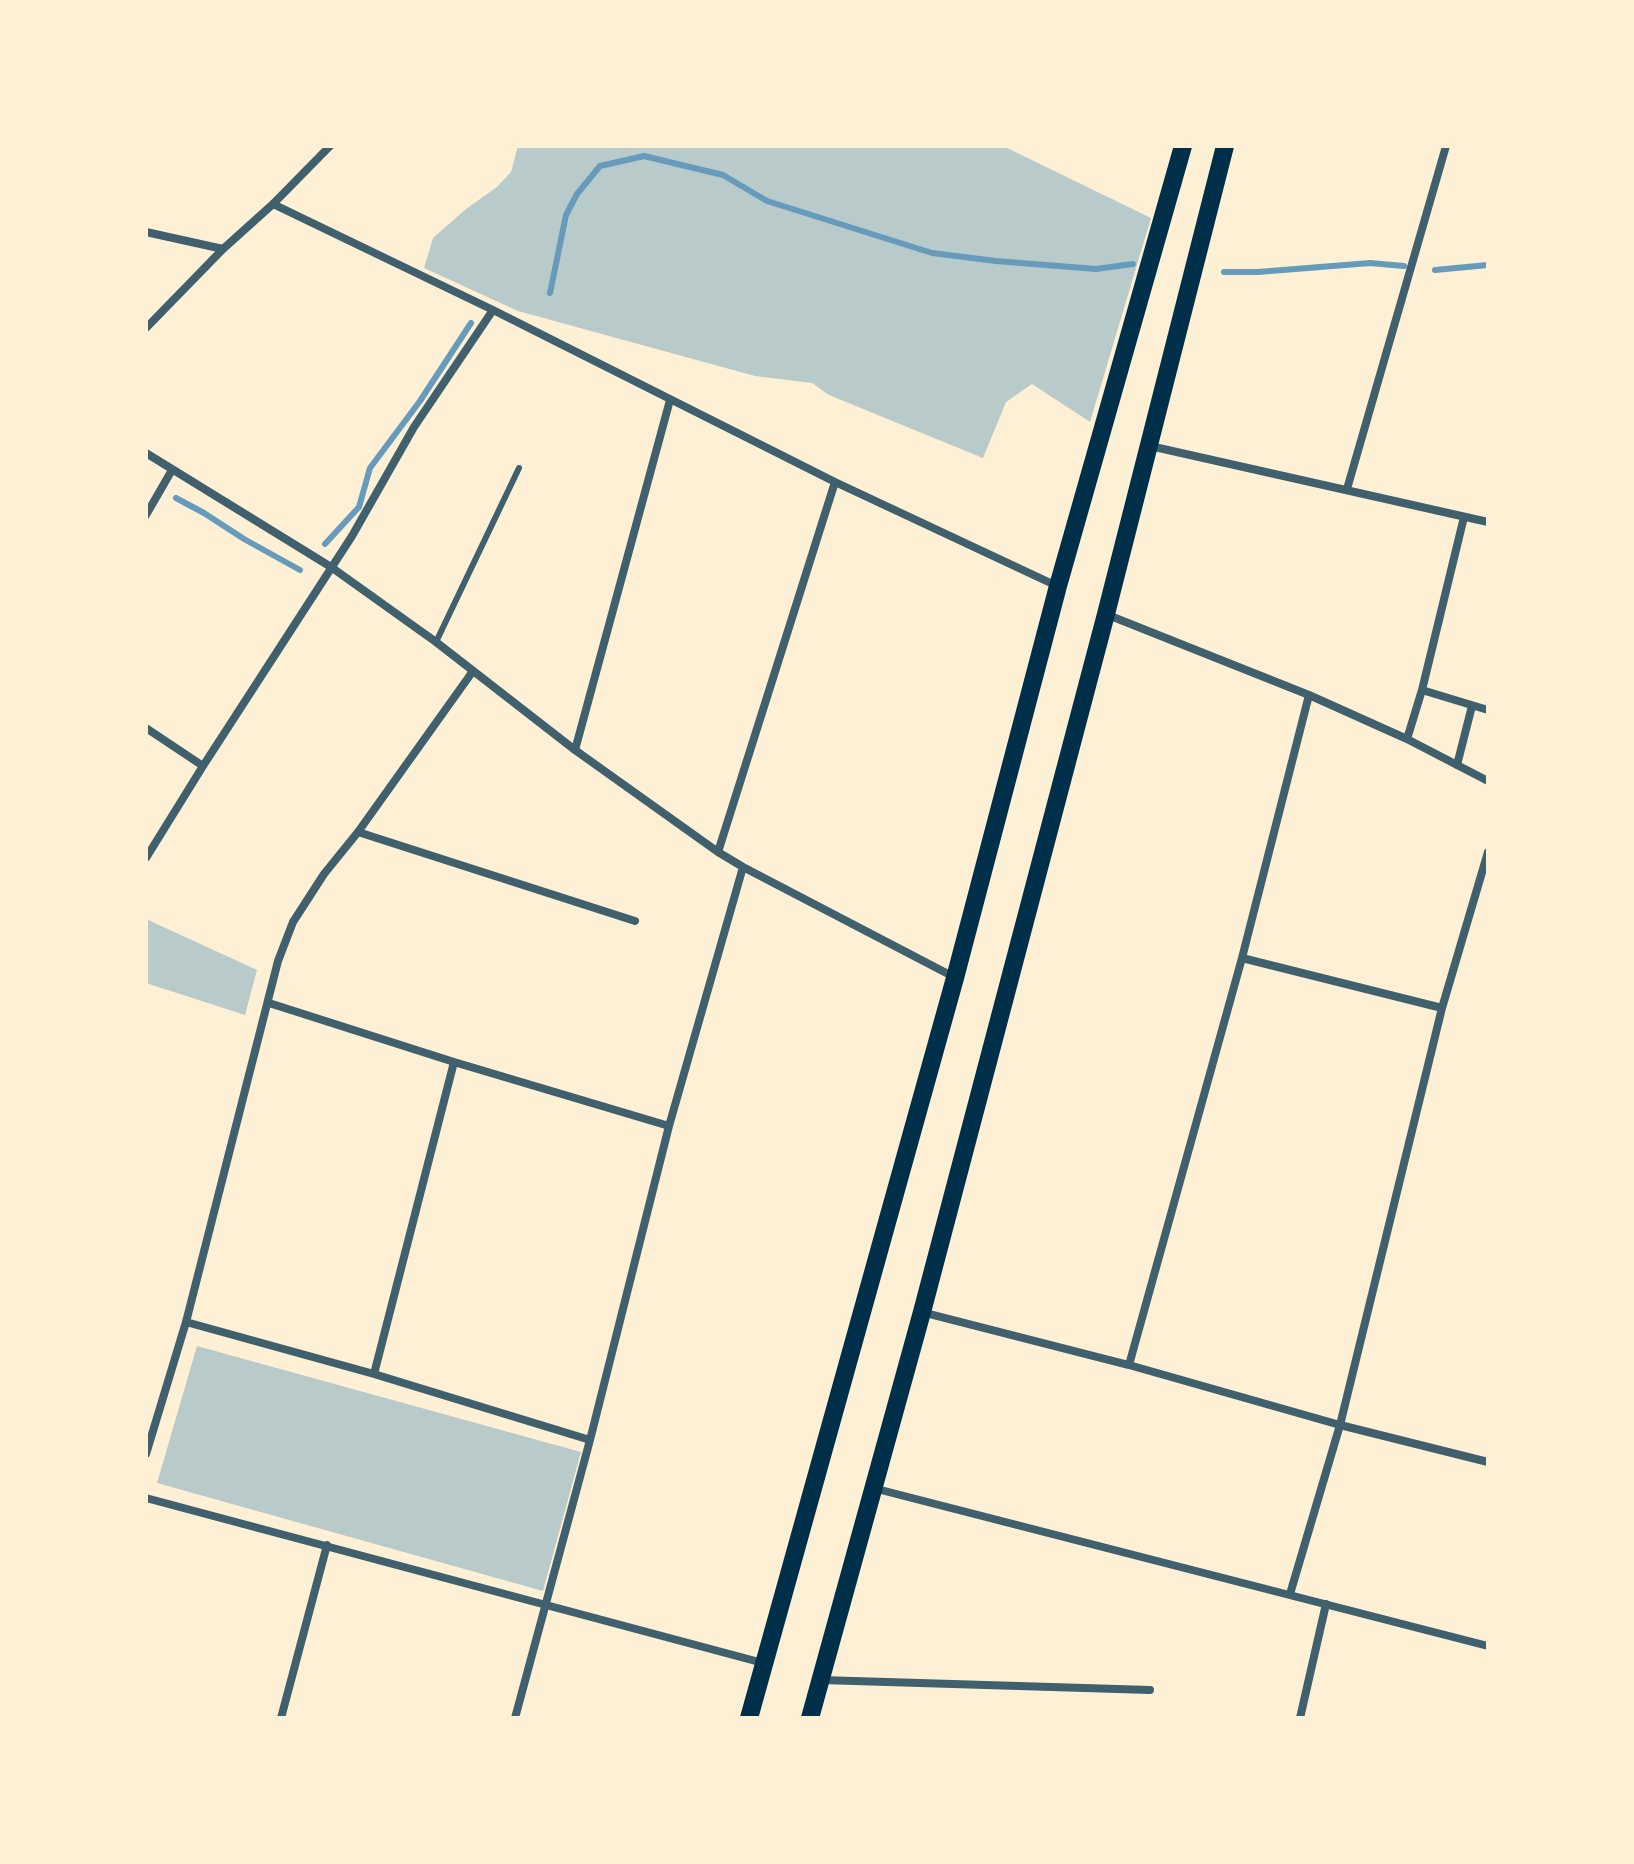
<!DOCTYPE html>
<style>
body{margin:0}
#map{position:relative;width:1634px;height:1864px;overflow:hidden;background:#fdf0d5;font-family:Inter,sans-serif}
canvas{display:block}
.frame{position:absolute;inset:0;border:148px solid #fdf0d5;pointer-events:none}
</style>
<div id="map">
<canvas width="1634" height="1864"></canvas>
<div class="frame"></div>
</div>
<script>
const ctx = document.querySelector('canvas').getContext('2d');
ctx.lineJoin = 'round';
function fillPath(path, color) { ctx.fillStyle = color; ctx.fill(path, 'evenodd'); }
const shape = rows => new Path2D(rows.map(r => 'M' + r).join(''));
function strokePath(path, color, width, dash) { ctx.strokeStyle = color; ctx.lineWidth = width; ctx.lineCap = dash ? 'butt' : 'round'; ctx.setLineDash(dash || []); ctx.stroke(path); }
fillPath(shape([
 [518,146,1003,146,1151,218,1090,422,1032,384,1006,402,983,458,829,395,812,383,755,376,518,311,424,268,433,238,466,209,497,187,511,172],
 [146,919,257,970,245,1015,146,983],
 [197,1346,581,1452,543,1591,157,1483]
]), '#b9caca');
strokePath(shape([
 [1435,270,1488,265],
 [1224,272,1258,272,1370,263,1404,266],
 [550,293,566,215,577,194,600,166,644,156,723,175,767,201,932,253,996,261,1096,269,1133,264],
 [176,498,204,513,244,539,300,570],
 [325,544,359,507,370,468,420,401,471,323]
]), '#669bbc', 6);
strokePath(shape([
 [436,642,519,468]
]), '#3f606c', 6);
strokePath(shape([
 [273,204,493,310,835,482,1057,586],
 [146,232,223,249],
 [146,328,223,249,273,204,330,146],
 [1150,446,1488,522],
 [146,453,331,567,436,642,575,750,718,852,743,867,954,977],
 [1347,489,1446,146],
 [146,515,172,470],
 [1108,615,1309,695,1407,739,1488,781],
 [1422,690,1488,710],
 [146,728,203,766],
 [1407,739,1422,690,1464,517],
 [575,750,670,400],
 [1457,765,1472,706],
 [358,832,635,921],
 [718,852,835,482],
 [146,858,203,766,352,536,414,427,493,310],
 [1242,958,1442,1008],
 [269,1003,454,1062,669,1126],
 [922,1312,1129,1365,1340,1425,1488,1462],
 [186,1322,374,1374,590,1440],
 [1129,1365,1242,958,1309,695],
 [374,1374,454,1062],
 [146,1454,186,1322,278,961,293,922,324,874,358,832,473,671],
 [873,1488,1488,1646],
 [146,1498,763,1663],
 [1290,1594,1340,1425,1442,1008,1488,852],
 [821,1680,1150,1690],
 [281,1718,327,1545],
 [515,1718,590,1440,669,1126,743,867],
 [1300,1718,1326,1604]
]), '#3f606c', 8);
strokePath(shape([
 [749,1718,955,978,1058,586,1183,146],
 [810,1718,922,1312,1106,614,1225,146]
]), '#003049', 18);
</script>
